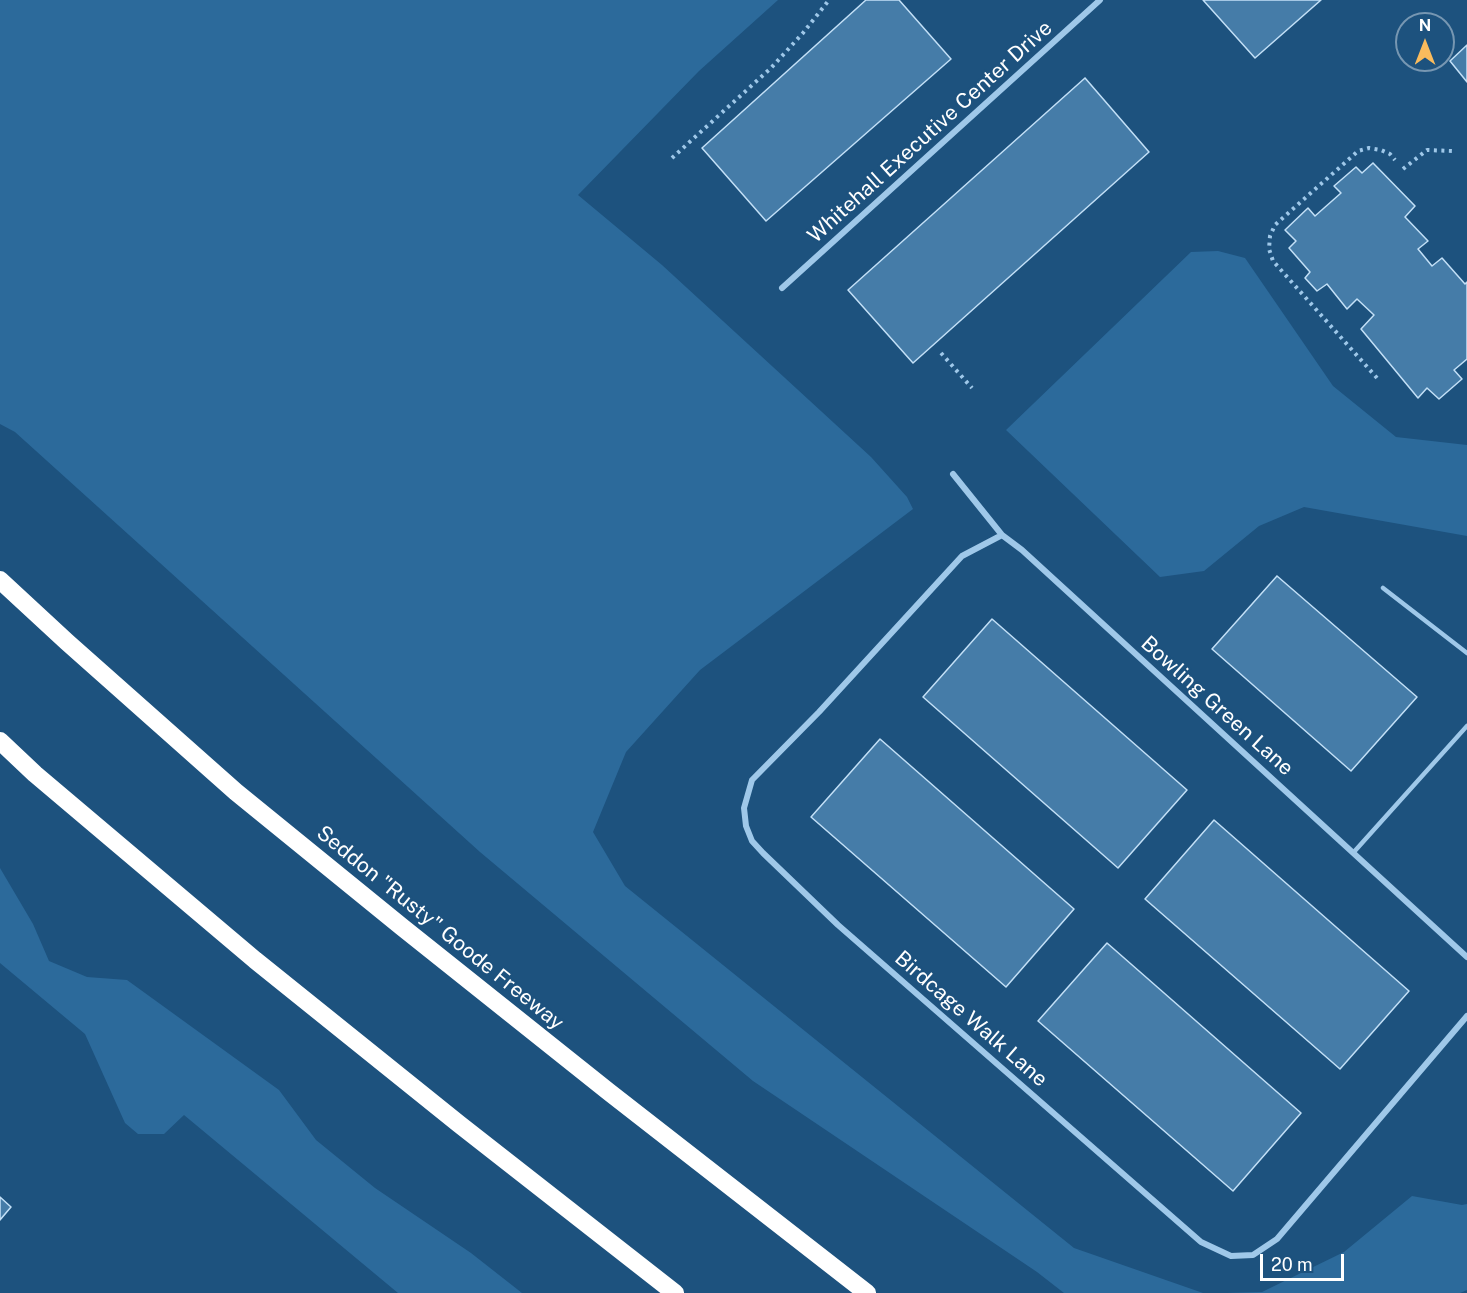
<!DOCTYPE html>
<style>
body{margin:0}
#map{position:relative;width:1467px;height:1293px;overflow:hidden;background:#1d527e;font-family:"Public Sans",sans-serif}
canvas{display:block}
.north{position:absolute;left:1395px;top:12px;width:60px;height:60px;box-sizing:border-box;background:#1d527e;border:2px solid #7797b2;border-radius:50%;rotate:0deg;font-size:16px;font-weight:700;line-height:24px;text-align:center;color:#fff}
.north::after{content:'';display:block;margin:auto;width:21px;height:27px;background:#f9bb5d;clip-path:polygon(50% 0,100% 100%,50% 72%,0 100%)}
.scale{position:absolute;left:1260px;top:1254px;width:84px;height:27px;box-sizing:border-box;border:3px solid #fff;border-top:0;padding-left:8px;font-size:18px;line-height:21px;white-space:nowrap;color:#fff;-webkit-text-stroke:4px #1d527e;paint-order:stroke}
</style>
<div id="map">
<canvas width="1467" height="1293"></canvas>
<div class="north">N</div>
<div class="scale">20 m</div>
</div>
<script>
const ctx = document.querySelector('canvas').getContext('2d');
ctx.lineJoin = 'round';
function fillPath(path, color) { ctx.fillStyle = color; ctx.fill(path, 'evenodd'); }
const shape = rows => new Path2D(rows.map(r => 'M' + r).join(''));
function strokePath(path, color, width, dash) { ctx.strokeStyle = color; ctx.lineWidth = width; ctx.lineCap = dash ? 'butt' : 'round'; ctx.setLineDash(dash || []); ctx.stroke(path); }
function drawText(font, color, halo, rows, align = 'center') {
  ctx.font = font + ' "Public Sans",sans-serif'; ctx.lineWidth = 4.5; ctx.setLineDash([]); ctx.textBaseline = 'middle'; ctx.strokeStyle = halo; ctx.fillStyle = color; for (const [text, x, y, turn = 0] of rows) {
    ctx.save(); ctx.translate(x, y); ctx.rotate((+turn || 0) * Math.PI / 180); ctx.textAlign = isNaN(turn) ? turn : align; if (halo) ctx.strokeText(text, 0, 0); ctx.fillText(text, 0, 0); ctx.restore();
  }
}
fillPath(shape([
 [0,0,778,0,699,71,578,195,662,265,871,457,907,497,913,509,700,670,626,752,593,832,625,886,1074,1248,1203,1293,1064,1293,1037,1272,753,1081,480,852,15,432,0,424],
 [1218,251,1245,258,1333,386,1396,437,1467,445,1467,536,1304,507,1259,526,1204,571,1160,577,1006,430,1191,252],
 [0,868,33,924,49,961,87,977,127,980,279,1090,316,1140,375,1188,471,1253,522,1293,398,1293,184,1115,164,1134,138,1134,125,1123,85,1034,0,963],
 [1412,1196,1462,1205,1467,1204,1467,1290,1460,1293,1226,1293,1262,1292,1344,1252]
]), '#2c6a9b');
const building = shape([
 [866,0,899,0,951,59,766,221,702,148,866,0],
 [1203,0,1321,0,1255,58,1203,0],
 [1467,45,1467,82,1450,61,1467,45],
 [1085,78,1149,152,913,363,848,290,1085,78],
 [1373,163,1415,206,1405,217,1428,241,1418,249,1432,266,1442,258,1465,284,1467,282,1467,359,1454,370,1462,379,1439,399,1427,388,1418,398,1361,329,1374,315,1357,299,1347,309,1327,284,1317,291,1305,278,1310,272,1289,248,1296,241,1285,230,1308,208,1315,216,1341,193,1334,186,1356,167,1362,173,1373,163],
 [1277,576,1417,697,1351,771,1212,649,1277,576],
 [992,619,1187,790,1118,868,923,697,992,619],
 [880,739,1074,909,1006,987,811,817,880,739],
 [1214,820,1409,991,1340,1069,1145,899,1214,820],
 [1107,943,1301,1113,1233,1191,1038,1021,1107,943],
 [0,1197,11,1207,0,1220,0,1197]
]);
fillPath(building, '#457ca8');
strokePath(building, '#c3e0f7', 1.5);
strokePath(shape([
 [672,158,771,68,803,33,829,0],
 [1403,169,1427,150,1452,151],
 [941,353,972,388],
 [1377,378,1273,261,1269,249,1270,236,1275,225,1358,151,1369,148,1381,150,1390,154,1395,160]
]), '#9fc8e9', 4, [3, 4.5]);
strokePath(shape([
 [1383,588,1467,653],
 [1353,853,1467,726]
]), '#9fc8e9', 4.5);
strokePath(shape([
 [782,288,1100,0],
 [953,474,1002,535,1022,550,1467,957],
 [1002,535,962,556,819,712,752,780,744,808,746,826,752,841,763,853,838,925,1201,1242,1231,1256,1253,1255,1277,1239,1467,1016]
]), '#9fc8e9', 6);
strokePath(shape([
 [0,580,67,642,236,792,402,927,609,1092,867,1293],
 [0,741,35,774,255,960,459,1124,675,1293]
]), '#fff', 18);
drawText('21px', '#fff', '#1d527e', [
 ["Whitehall Executive Center Drive",930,132,-42],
 ["Bowling Green Lane",1217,706,42],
 ["Seddon \"Rusty\" Goode Freeway",440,928,39],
 ["Birdcage Walk Lane",971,1019,41]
]);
</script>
